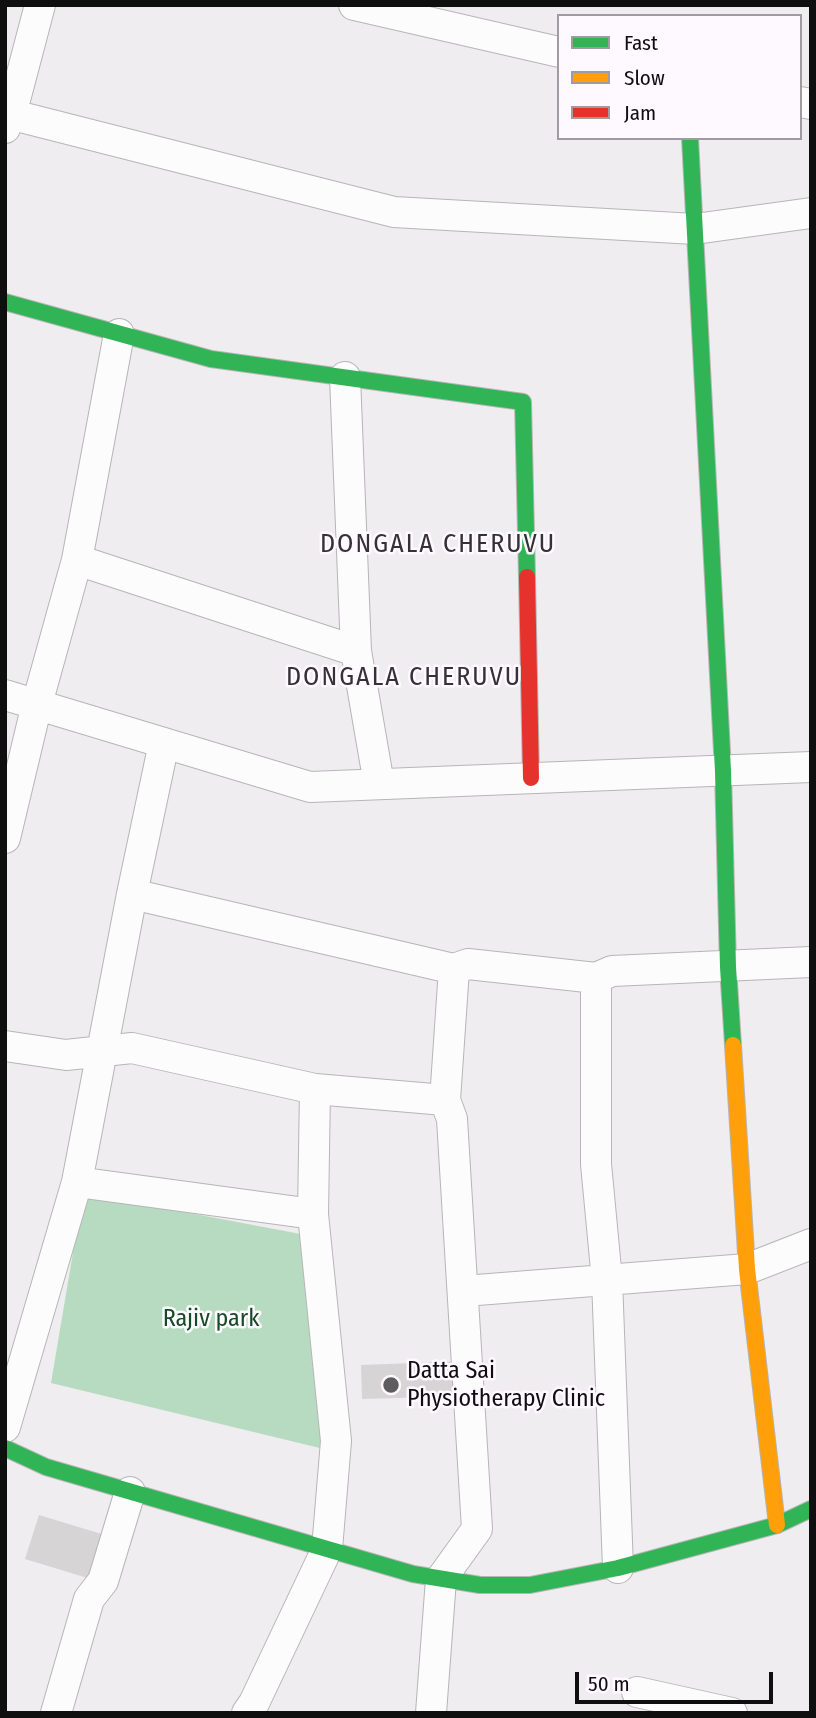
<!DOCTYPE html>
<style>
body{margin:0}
#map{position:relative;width:816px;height:1718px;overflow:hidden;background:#efedef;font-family:"Fira Sans Condensed",sans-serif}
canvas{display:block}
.frame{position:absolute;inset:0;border:7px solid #100f10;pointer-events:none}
.legend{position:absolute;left:557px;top:14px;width:245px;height:126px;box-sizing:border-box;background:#fef9fe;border:2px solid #9f9b9f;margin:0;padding:9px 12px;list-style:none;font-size:21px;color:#100f10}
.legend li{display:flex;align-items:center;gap:14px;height:35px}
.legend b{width:35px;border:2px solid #9f9b9f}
.scale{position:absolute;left:575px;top:1672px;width:198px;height:32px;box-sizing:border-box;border:4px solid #100f10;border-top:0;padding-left:9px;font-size:21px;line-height:24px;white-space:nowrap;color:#100f10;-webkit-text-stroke:5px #fef9fe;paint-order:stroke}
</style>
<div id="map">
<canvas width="816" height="1718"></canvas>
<div class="frame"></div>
<ul class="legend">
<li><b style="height:9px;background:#30b455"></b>Fast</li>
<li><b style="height:9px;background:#ff9f0a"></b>Slow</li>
<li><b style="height:9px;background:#e5322d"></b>Jam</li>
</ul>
<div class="scale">50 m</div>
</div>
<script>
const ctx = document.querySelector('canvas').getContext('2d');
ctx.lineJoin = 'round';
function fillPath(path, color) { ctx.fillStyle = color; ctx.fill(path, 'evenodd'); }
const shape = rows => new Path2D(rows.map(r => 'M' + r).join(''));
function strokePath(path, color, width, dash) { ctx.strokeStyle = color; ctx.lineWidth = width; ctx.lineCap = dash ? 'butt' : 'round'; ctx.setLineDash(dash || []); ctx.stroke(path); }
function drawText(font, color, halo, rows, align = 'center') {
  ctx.font = font + ' "Fira Sans Condensed",sans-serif'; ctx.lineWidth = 5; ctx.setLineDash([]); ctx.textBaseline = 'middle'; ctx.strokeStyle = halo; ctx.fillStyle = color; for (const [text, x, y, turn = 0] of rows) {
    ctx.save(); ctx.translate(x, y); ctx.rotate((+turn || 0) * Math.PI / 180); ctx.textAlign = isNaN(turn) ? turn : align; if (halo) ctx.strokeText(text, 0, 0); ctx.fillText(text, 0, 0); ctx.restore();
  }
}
fillPath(shape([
 [83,1193,306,1235,324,1449,51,1383]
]), '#b7dbc0');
fillPath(shape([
 [467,1361,468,1396,362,1399,361,1365],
 [39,1515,108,1536,94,1580,25,1559]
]), '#d6d4d5');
const street = shape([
 [354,5,559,52],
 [800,102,811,104],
 [5,113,394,212,695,229,811,213],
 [5,128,9,115,11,115,40,5],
 [77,560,356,651,345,377],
 [356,651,379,784],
 [5,695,310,787,811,767],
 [5,838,37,704,77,560,119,334],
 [132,894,454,969,468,964,596,978,612,971,811,962],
 [596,978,596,1164,607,1280,618,1568],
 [5,1046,66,1055,132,1048,315,1089,445,1100],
 [77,1182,313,1214],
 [464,1291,747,1269,811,1244],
 [5,1427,77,1182,132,894,164,743],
 [637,1692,732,1713],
 [56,1713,89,1599,103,1581,130,1492],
 [247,1713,254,1703,327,1549,336,1441,313,1214,315,1089],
 [431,1713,441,1579,477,1529,452,1119,445,1100,454,969]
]);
const fast = shape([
 [690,138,723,771,728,967,733,1045],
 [5,302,211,359,523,402,527,577],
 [5,1448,46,1467,413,1574,480,1585,530,1585,618,1568,777,1525,811,1509]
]);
const slow = shape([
 [733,1045,747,1269,777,1525]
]);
const jam = shape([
 [527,577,531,778]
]);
strokePath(street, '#b7b5b7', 32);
strokePath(fast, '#b7b5b7', 18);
strokePath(slow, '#b7b5b7', 18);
strokePath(jam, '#b7b5b7', 18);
strokePath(street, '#fdfcfd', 30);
strokePath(fast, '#30b455', 16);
strokePath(slow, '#ff9f0a', 16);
strokePath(jam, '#e5322d', 16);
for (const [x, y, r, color] of [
 [391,1385,9,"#5e5d5e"]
]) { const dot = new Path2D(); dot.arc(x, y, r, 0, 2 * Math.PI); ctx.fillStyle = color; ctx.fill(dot); strokePath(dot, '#fef9fe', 2.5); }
drawText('24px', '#174927', '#fef9fe', [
 ["Rajiv park",211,1319]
]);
drawText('24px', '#100f10', '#fef9fe', [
 ["Datta Sai",407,1371],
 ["Physiotherapy Clinic",407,1399]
], 'left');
ctx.letterSpacing = '2px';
drawText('26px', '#353135', '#fef9fe', [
 ["DONGALA CHERUVU",438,545],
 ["DONGALA CHERUVU",404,678]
]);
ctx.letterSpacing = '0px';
</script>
